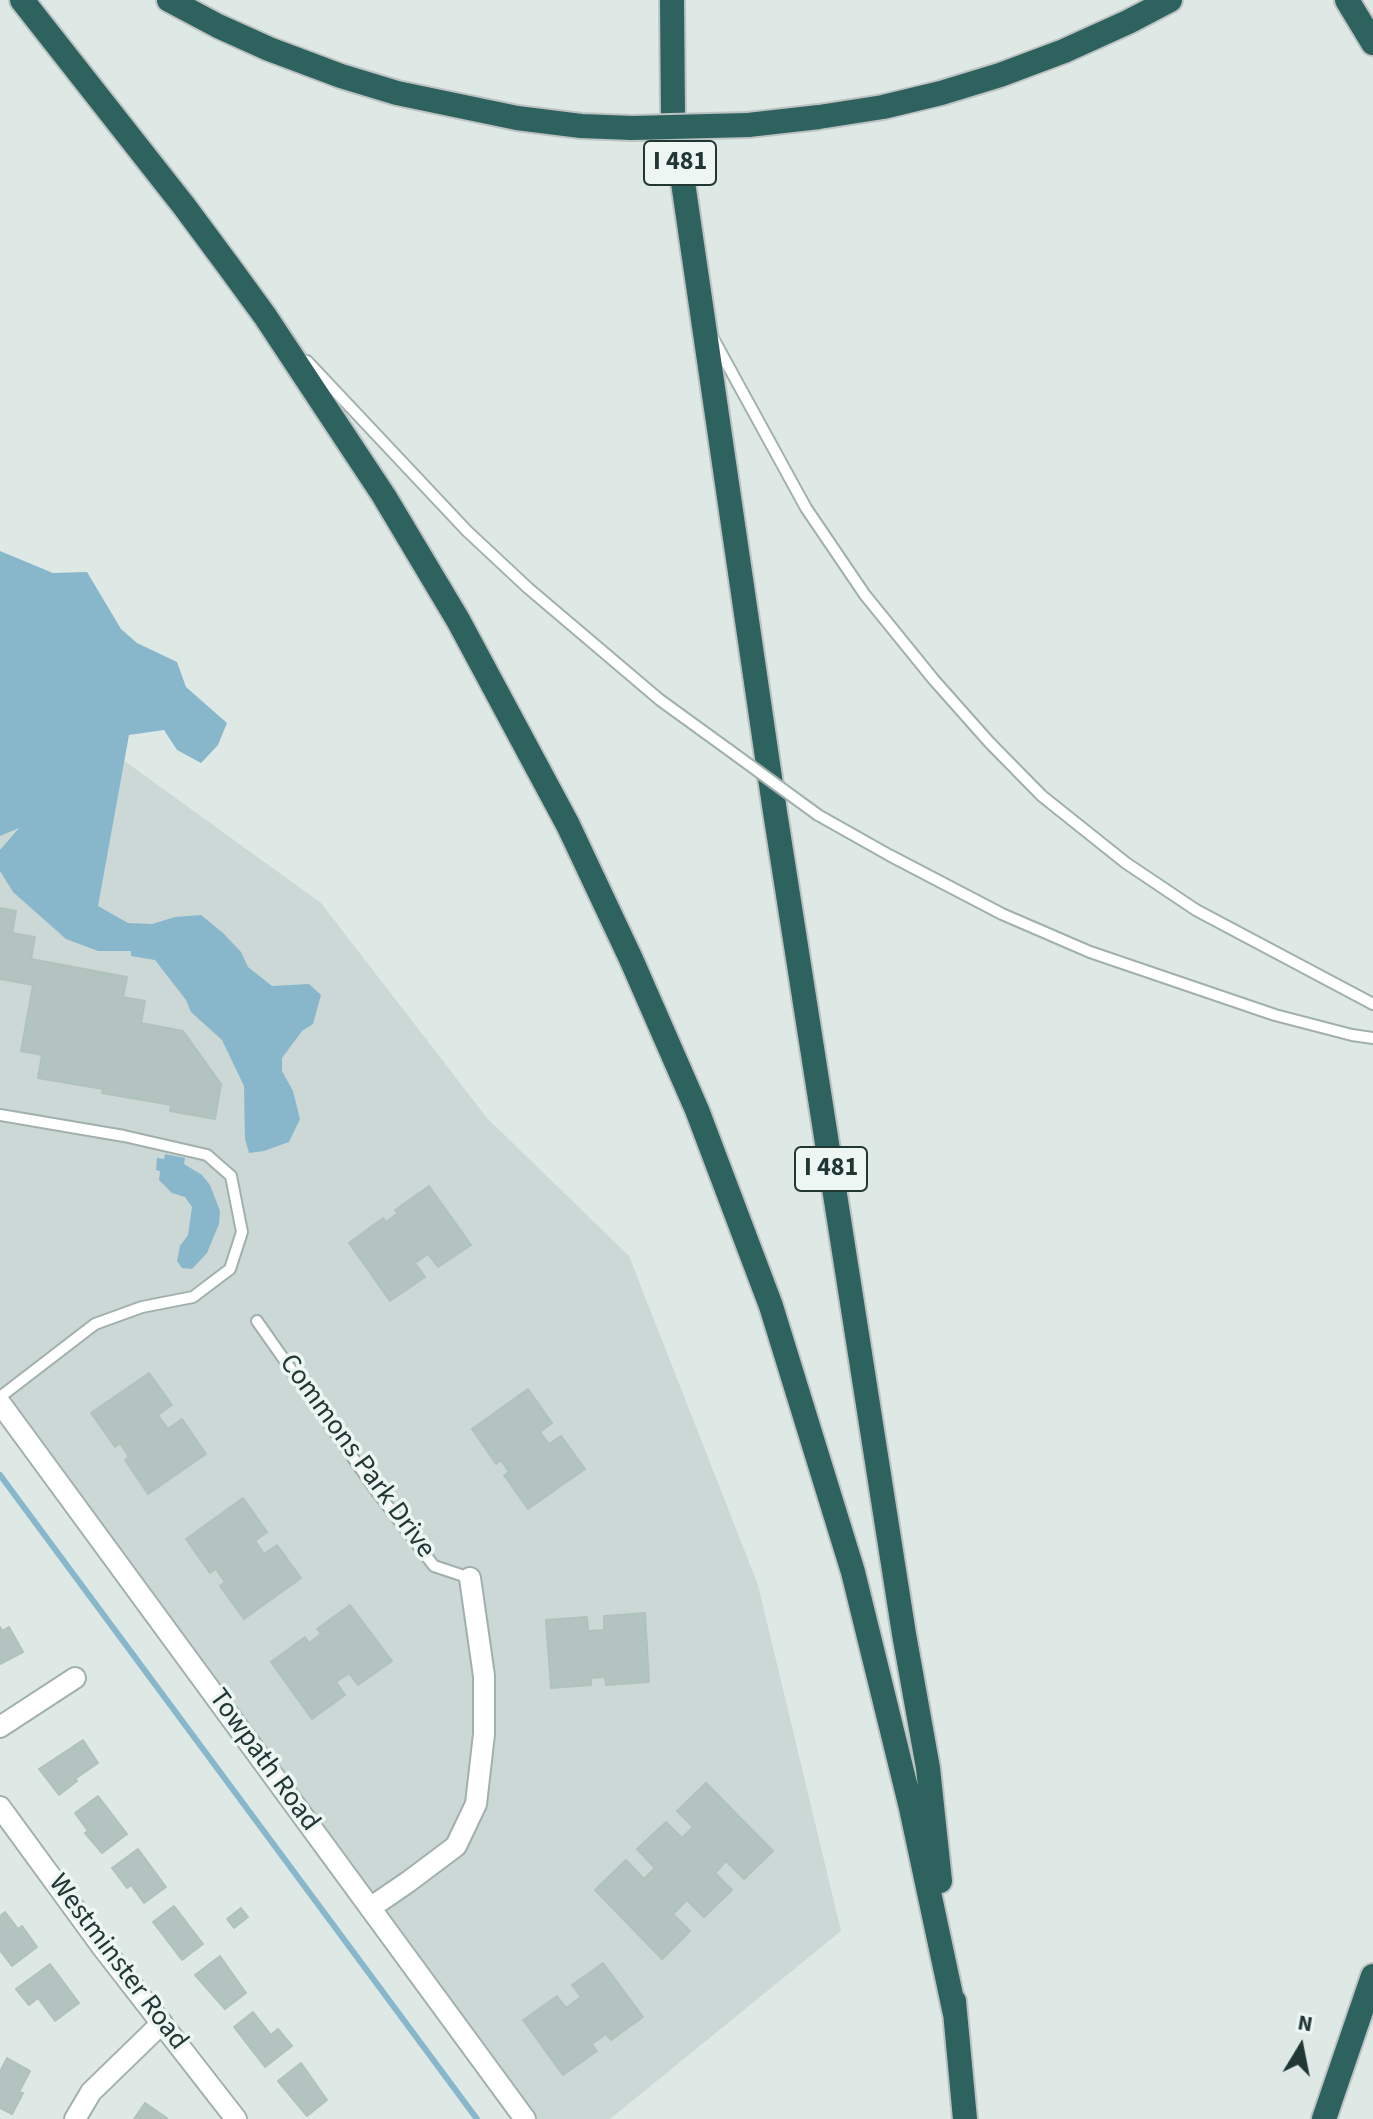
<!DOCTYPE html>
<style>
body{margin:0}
#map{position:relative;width:1373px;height:2119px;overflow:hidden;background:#dee9e5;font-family:"Source Sans 3",sans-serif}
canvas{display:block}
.north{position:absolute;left:1261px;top:2007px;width:80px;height:80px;-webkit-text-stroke:6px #eef6f3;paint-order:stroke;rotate:10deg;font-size:22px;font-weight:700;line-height:32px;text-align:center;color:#203734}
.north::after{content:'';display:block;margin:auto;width:28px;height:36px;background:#203734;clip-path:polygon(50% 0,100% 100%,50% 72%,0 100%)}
</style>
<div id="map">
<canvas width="1373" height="2119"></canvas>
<div class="north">N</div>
</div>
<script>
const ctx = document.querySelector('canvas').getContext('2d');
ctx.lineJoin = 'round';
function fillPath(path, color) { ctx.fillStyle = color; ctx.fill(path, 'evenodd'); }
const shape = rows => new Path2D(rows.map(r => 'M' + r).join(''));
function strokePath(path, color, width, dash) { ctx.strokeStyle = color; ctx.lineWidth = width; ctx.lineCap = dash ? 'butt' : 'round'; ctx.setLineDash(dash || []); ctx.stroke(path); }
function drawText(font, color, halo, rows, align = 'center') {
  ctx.font = font + ' "Source Sans 3",sans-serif'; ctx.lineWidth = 7; ctx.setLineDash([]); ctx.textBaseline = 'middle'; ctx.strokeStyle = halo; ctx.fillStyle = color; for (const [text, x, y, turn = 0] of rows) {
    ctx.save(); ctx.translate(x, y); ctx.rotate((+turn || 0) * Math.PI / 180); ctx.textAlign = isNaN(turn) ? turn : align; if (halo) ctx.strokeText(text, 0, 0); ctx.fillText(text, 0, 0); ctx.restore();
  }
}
fillPath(shape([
 [0,671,321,903,487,1118,629,1256,758,1585,841,1931,610,2119,525,2119,0,1403]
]), '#ccd8d5');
fillPath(shape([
 [0,551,53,573,87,572,121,629,137,643,177,662,186,687,227,723,218,745,201,763,177,750,164,730,129,735,98,906,128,923,152,924,175,917,201,915,223,933,241,952,248,967,272,986,309,984,321,995,313,1024,302,1031,282,1058,282,1071,293,1091,300,1119,289,1142,264,1151,249,1153,245,1139,244,1086,222,1040,191,1012,186,1000,155,960,131,956,131,951,98,951,66,939,13,892,0,871,0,850,19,828,0,836],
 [165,1154,185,1158,184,1164,202,1175,210,1185,220,1211,219,1224,207,1253,192,1269,182,1268,177,1261,180,1246,188,1235,192,1207,185,1197,172,1193,159,1180,160,1171,156,1170,157,1158,164,1159]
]), '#88b7cc');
strokePath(shape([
 [0,1475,477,2119]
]), '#88b7cc', 6);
const building = shape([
 [0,908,16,911,12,933,35,937,31,959,127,977,123,997,145,1001,141,1023,183,1031,221,1084,215,1119,170,1111,171,1105,102,1093,103,1089,38,1078,42,1055,21,1051,33,985,0,979,0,908],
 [429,1186,471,1245,438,1267,428,1254,415,1263,425,1277,390,1301,349,1243,383,1218,386,1222,398,1213,395,1210,429,1186],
 [149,1373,172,1405,158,1415,168,1429,182,1419,206,1454,148,1494,125,1460,129,1457,120,1443,115,1447,91,1413,149,1373],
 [528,1389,552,1423,540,1432,549,1444,561,1436,585,1469,528,1509,504,1475,509,1472,501,1460,496,1464,472,1429,528,1389],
 [243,1498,267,1532,255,1541,264,1554,277,1545,301,1578,244,1619,220,1586,225,1582,216,1569,210,1573,186,1539,243,1498],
 [350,1605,392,1661,358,1685,349,1673,336,1682,345,1695,312,1719,271,1662,305,1637,309,1643,321,1634,317,1629,350,1605],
 [645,1613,649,1682,606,1685,605,1677,591,1678,591,1685,551,1688,546,1620,587,1617,588,1631,604,1630,604,1616,645,1613],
 [0,1627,2,1631,9,1627,23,1652,0,1664,0,1627],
 [83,1740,98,1763,75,1779,77,1781,59,1795,39,1769,83,1740],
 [706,1783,773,1851,744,1879,726,1861,715,1873,732,1890,704,1917,687,1900,673,1914,690,1931,662,1959,595,1890,626,1860,644,1879,655,1868,637,1849,666,1822,682,1838,693,1827,677,1811,706,1783],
 [98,1796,127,1834,102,1853,85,1833,88,1831,75,1813,98,1796],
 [138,1849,166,1887,144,1903,131,1885,127,1888,112,1868,138,1849],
 [174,1906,203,1944,182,1960,153,1922,174,1906],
 [241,1908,248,1917,234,1928,227,1919,241,1908],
 [5,1912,18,1929,22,1926,37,1947,12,1966,0,1950,0,1916,5,1912],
 [220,1956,246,1993,225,2009,195,1975,220,1956],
 [603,1963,643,2017,611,2040,606,2034,592,2044,597,2051,563,2075,523,2020,557,1996,566,2008,581,1997,572,1985,603,1963],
 [50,1964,79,2003,55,2021,38,1998,29,2005,16,1989,50,1964],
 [253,2012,271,2035,278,2029,292,2046,265,2067,234,2027,253,2012],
 [7,2058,30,2071,19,2092,23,2093,12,2114,0,2108,0,2072,7,2058],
 [301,2063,327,2100,307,2116,278,2081,301,2063],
 [145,2103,167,2118,166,2119,134,2119,145,2103]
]);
fillPath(building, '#b3c3bf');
strokePath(building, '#b1c2bd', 2);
const lane = shape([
 [714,340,806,508,865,595,934,680,989,742,1042,796,1126,863,1196,910,1373,1004],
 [307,361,467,531,528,588,660,700,729,750],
 [818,815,889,855,1002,914,1090,952,1275,1015,1352,1035,1373,1038],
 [0,1115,124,1136,207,1155,231,1176,242,1232,230,1269,193,1297,142,1307,95,1324,0,1397],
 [257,1321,377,1492,434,1566,470,1578]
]);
const street = shape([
 [0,1403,525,2119],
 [0,1727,75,1678],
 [0,1807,103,1948,236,2119],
 [370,1908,408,1882,456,1846,476,1804,484,1734,484,1676,470,1578],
 [75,2119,91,2092,162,2023]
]);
const highway = shape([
 [22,0,184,206,230,268,265,316,384,496,458,620,568,825,631,959,697,1110,771,1306,853,1572,911,1808,955,2014],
 [169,0,218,26,269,49,341,76,397,93,517,118,581,126,632,128],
 [672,0,673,114,775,812,904,1634,928,1768,940,1881],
 [1347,0,1373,43],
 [748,125,819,117,883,107,941,93,1000,75,1064,51,1128,22,1170,0],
 [954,2001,965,2119],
 [1324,2119,1373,1976]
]);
strokePath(lane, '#a1b0ac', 14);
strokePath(street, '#a1b0ac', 24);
strokePath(highway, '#bcc3c2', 28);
strokePath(lane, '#fff', 10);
strokePath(street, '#fff', 20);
strokePath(highway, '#2e625e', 24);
const laneBridge = shape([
 [729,750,818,815]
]);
const highwayBridge = shape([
 [632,128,748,125]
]);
strokePath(laneBridge, '#a1b0ac', 14, []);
strokePath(highwayBridge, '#bcc3c2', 28, []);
strokePath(laneBridge, '#fff', 10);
strokePath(highwayBridge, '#2e625e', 24);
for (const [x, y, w] of [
 [680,163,72],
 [831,1169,72]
]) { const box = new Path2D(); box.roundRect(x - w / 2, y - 22, w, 44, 6); ctx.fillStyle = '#eef6f3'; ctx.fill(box); strokePath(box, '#203734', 2); }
drawText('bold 26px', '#203734', null, [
 ["I 481",680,163],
 ["I 481",831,1169]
]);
drawText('28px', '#203734', '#eef6f3', [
 ["Commons Park Drive",356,1457,54],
 ["Towpath Road",263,1761,54],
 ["Westminster Road",117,1963,53]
]);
</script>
